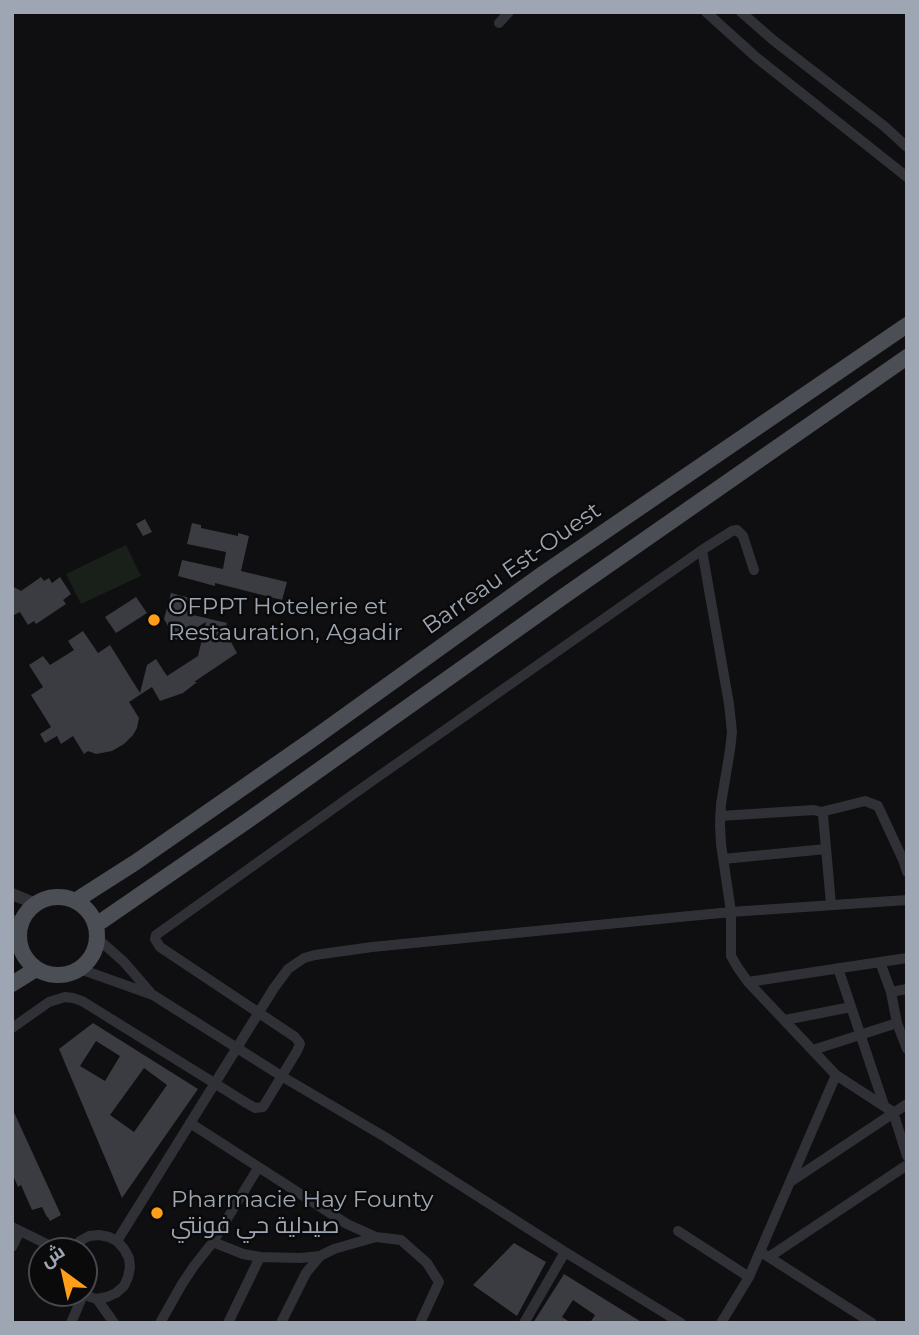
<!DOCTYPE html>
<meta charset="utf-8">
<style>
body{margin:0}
#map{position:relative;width:919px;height:1335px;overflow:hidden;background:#0f0f11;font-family:Montserrat,Cairo,sans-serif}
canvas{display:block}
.frame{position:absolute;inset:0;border:14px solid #9ea6b3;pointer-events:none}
.north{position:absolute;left:28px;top:1237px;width:70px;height:70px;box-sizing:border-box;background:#0a0a0b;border:2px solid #45484e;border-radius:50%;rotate:327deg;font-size:19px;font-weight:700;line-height:28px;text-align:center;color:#9ea6b3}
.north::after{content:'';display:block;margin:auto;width:24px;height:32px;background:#ff9e18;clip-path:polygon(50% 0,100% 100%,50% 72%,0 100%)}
</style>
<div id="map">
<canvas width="919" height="1335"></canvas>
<div class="frame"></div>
<div class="north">ش</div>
</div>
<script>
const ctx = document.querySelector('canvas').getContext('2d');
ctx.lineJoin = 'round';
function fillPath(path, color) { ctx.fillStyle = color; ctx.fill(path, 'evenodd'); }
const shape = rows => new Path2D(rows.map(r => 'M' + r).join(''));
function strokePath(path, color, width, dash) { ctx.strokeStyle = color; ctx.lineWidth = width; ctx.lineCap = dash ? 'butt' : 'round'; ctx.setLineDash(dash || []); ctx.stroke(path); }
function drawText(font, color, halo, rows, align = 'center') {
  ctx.font = font + ' Montserrat,Cairo,sans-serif'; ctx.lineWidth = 5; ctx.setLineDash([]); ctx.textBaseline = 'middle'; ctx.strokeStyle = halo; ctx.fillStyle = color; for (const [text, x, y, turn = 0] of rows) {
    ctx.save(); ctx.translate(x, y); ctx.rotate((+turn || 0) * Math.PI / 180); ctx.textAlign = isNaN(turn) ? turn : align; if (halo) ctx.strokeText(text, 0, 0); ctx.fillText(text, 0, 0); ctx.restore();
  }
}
fillPath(shape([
 [126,545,141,576,81,604,66,574]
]), '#192019');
fillPath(shape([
 [145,519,152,532,143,536,136,524],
 [192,523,201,525,201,528,238,536,238,533,249,536,241,571,287,582,282,600,215,583,215,586,178,576,182,560,223,569,226,552,187,544],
 [41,577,44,581,49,578,52,583,60,577,71,594,63,600,66,604,36,624,34,621,28,625,20,612,12,616,12,586,21,591],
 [171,593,190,598,189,600,194,601,192,613,194,614,193,615,227,623,225,631,237,653,194,682,197,682,183,693,160,701,152,687,129,702,139,718,137,728,133,735,124,744,112,751,96,754,88,751,84,754,73,736,61,744,57,736,45,743,40,734,51,727,31,695,43,687,29,665,43,656,50,665,74,650,68,641,83,631,98,653,110,645,140,693,147,665,156,659,167,676,198,656,206,622,176,640,164,619],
 [136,597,147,613,116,633,105,617],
 [93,1023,198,1089,122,1198,59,1049],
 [96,1041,120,1056,105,1081,80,1066],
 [144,1068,167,1085,134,1132,110,1115],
 [12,1108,61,1215,50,1221,48,1217,47,1217,42,1207,32,1210,21,1185,18,1187,12,1173],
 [514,1243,546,1262,517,1316,473,1285],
 [564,1274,643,1323,590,1323,595,1315,573,1300,562,1317,571,1323,533,1323]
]), '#3b3c41');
strokePath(shape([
 [706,12,757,58,907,177],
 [741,12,773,40,884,126,907,147],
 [499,23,509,12],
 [702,550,729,704,732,732,730,750,721,804,720,825,721,844,731,912,731,956,738,968,748,982,836,1075,893,1112,907,1156],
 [821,812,865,801,878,806,904,862,907,872],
 [720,816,814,810,821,812,823,815,831,904],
 [723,859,826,849],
 [97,938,124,962,150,992],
 [880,962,891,992,897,1023,907,1049],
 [838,968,884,1105],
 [80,969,153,995,283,1077,385,1137,565,1252,681,1323],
 [748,982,907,958],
 [891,992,907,989],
 [785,1020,851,1007],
 [12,1028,49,1002,65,997,73,998,82,1001,248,1104,255,1108,263,1107,297,1051,300,1044,299,1042,295,1037,160,947,155,939,156,935,372,781,702,550,732,531,737,530,743,536,754,570],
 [813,1050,897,1023],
 [190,1123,347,1224,376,1237,401,1240,427,1263,439,1282,420,1323],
 [790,1182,907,1104],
 [12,1227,61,1251],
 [678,1231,749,1277],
 [117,1241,274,988,288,969,304,958,315,955,372,947,731,912,907,900],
 [213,1242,243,1254,260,1257,300,1258,320,1256,334,1249,376,1237],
 [12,1247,20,1231],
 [71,1251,80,1241,89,1236,99,1235,109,1237,117,1241,124,1249,129,1258,130,1267,128,1277,124,1286,116,1293,107,1297,97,1299,90,1297,81,1293],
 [764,1254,872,1323],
 [769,1257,907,1165],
 [97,1299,114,1323],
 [71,1323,83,1295],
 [160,1323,182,1284,194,1266,213,1242,258,1168],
 [228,1323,260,1257],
 [281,1323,306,1273,320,1256],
 [524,1323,565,1252],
 [721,1323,749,1277,836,1075]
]), '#303136', 10);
strokePath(shape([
 [12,894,36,904],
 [12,920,20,926]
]), '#303136', 12);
strokePath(shape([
 '19 936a39 39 0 1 1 78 0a39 39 0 1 1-78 0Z',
 [75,901,136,862,310,741,544,573,907,325],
 [96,925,250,819,564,596,907,357],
 [12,984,36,969]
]), '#4b4e55', 16);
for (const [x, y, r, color] of [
 [154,620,7,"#ff9e18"],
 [157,1213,7,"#ff9e18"]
]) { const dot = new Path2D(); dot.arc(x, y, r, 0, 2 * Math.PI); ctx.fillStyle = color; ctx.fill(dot); strokePath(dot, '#0a0a0b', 2.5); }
drawText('23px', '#9ea6b3', '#0a0a0b', [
 ["Barreau Est-Ouest",512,569,-35]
]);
drawText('23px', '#9ea6b3', '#0a0a0b', [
 ["OFPPT Hotelerie et",168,607],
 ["Restauration, Agadir",168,633],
 ["Pharmacie Hay Founty",171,1200],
 ["صيدلية حي فونتي",171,1226]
], 'left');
</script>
